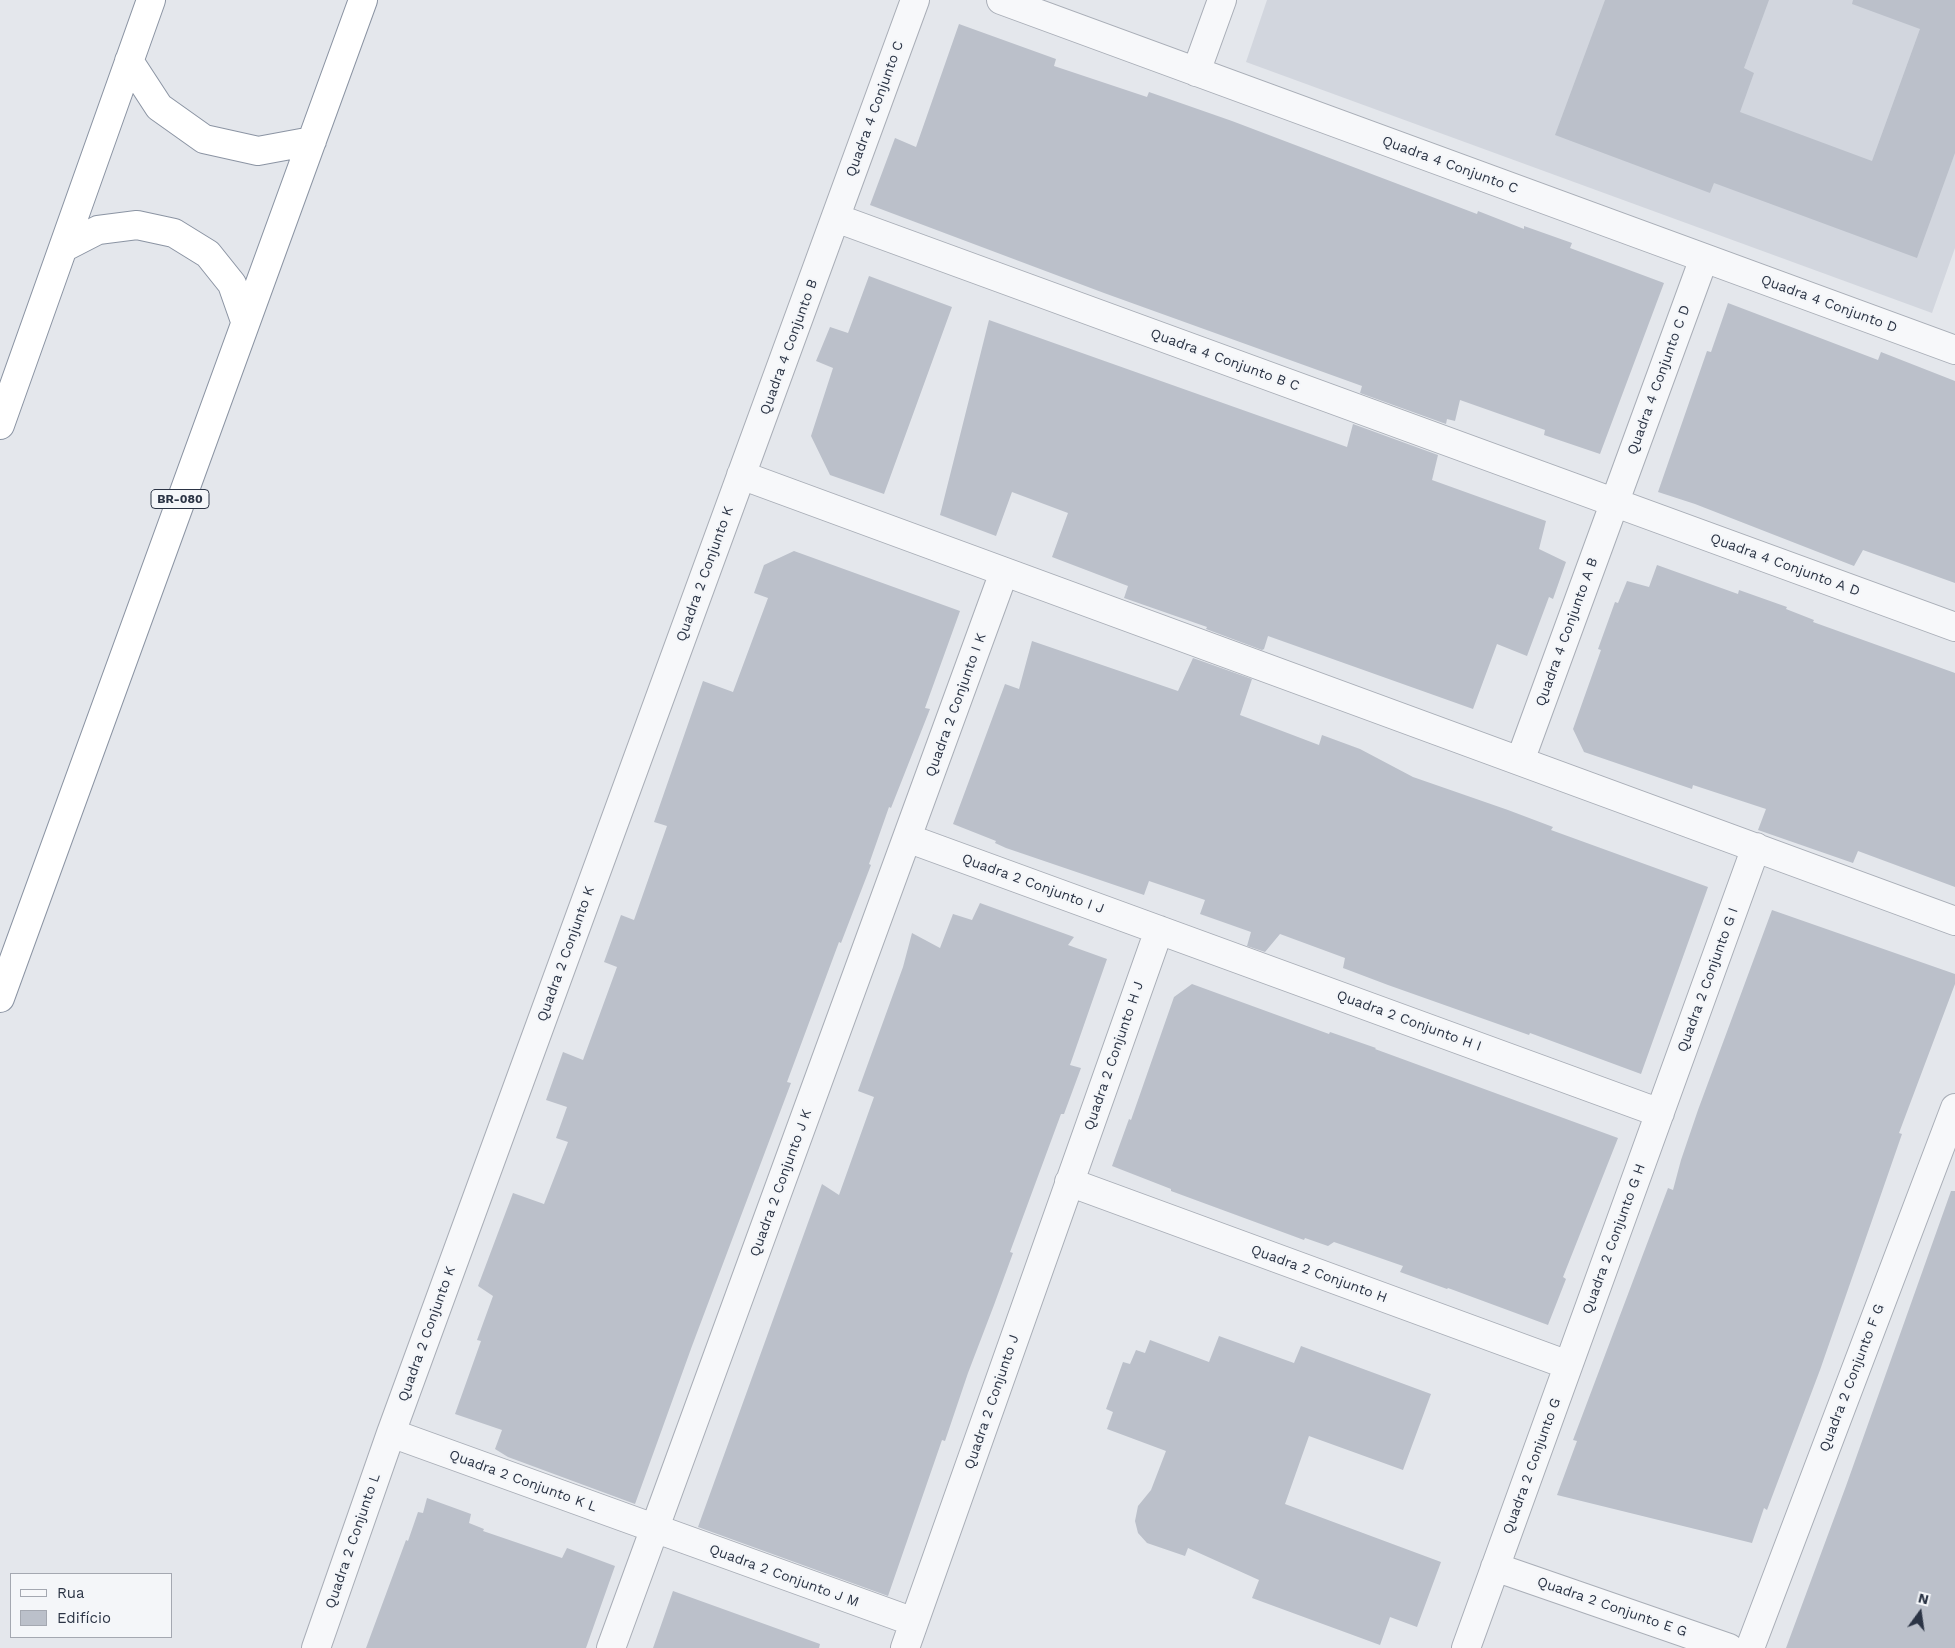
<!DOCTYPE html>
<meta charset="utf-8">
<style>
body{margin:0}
#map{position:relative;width:1955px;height:1648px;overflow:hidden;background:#e4e7ec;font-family:"Work Sans",sans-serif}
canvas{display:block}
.legend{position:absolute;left:10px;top:1573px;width:162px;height:65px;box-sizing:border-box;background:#f4f6f9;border:1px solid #a4a8b1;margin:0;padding:6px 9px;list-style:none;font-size:15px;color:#2b3445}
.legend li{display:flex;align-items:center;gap:10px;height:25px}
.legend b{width:25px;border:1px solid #a4a8b1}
.north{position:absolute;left:1895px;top:1588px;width:50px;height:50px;-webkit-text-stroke:4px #f4f6f9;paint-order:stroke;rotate:14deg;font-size:14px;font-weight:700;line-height:20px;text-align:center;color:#2b3445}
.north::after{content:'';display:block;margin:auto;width:18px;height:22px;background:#2b3445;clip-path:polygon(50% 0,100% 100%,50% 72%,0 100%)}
</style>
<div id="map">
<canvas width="1955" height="1648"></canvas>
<ul class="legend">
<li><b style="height:6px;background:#f7f8fa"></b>Rua</li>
<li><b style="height:14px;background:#bbc0ca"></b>Edifício</li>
</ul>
<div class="north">N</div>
</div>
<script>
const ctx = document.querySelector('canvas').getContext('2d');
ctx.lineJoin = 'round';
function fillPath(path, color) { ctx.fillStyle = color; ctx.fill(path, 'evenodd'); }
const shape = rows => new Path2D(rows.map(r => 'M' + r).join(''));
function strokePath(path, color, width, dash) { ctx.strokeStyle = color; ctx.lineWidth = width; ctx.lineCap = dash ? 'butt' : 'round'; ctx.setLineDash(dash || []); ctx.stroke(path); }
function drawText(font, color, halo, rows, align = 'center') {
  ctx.font = font + ' "Work Sans",sans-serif'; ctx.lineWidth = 4; ctx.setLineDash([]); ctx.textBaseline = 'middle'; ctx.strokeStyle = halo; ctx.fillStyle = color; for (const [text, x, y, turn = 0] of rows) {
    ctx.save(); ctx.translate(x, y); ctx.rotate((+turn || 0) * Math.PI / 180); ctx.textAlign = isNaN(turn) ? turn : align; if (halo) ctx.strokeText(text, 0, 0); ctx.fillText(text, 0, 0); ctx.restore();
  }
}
fillPath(shape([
 [1267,0,1955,0,1955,248,1932,313,1246,62]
]), '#d2d6de');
fillPath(shape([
 [1605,0,1769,0,1744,68,1754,73,1740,112,1872,161,1920,29,1852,4,1853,0,1955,0,1955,153,1917,258,1714,183,1710,193,1555,135],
 [959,24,1056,59,1054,66,1147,97,1149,92,1232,121,1477,214,1478,211,1524,229,1524,226,1572,243,1570,248,1664,283,1600,454,1544,435,1545,430,1460,400,1455,421,1447,419,1446,424,1360,393,1362,386,1104,293,870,205,895,138,916,147],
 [869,276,952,307,884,494,830,475,811,436,833,368,816,361,830,327,848,333],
 [1728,303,1878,360,1881,352,1955,381,1955,583,1863,550,1854,566,1695,504,1658,492,1707,351,1711,352],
 [989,320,1347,447,1353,424,1438,455,1432,480,1546,521,1539,549,1566,562,1553,599,1549,597,1527,656,1497,644,1473,709,1268,636,1264,649,1262,650,1206,629,1207,627,1124,598,1128,586,1052,557,1068,513,1012,492,996,536,940,515],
 [794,551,960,611,925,708,930,709,891,808,889,807,869,864,871,865,841,943,839,942,787,1082,791,1083,692,1346,635,1504,508,1457,495,1449,502,1430,455,1414,481,1341,477,1340,493,1296,478,1286,513,1193,544,1204,568,1142,556,1138,567,1107,546,1100,563,1052,583,1060,617,967,604,962,621,915,634,920,667,826,654,822,703,681,733,692,768,598,754,593,764,565],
 [1657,565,1738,594,1739,590,1787,607,1786,609,1814,620,1813,622,1955,673,1955,887,1858,851,1853,863,1758,830,1766,809,1693,785,1692,789,1584,752,1573,729,1601,650,1598,649,1615,602,1618,603,1627,581,1649,587],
 [1032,641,1178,691,1193,658,1252,679,1240,715,1319,745,1322,735,1360,749,1413,777,1508,810,1553,827,1551,830,1708,887,1641,1074,1530,1033,1529,1035,1388,985,1343,968,1345,958,1280,934,1265,952,1247,946,1251,932,1200,914,1205,900,1149,881,1144,895,1006,848,995,843,996,841,953,824,1005,684,1019,689],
 [980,903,1074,937,1068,945,1107,959,1070,1065,1081,1068,1064,1114,1061,1114,1010,1252,1013,1253,994,1305,968,1373,945,1441,942,1440,888,1596,698,1527,822,1184,839,1195,874,1097,858,1091,903,967,912,933,940,948,953,914,972,920],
 [1772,910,1955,974,1955,984,1899,1133,1902,1134,1820,1370,1767,1510,1764,1508,1752,1543,1557,1495,1577,1441,1573,1440,1668,1188,1673,1190,1681,1160,1698,1110],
 [1192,984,1329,1034,1330,1032,1376,1048,1375,1049,1618,1138,1563,1277,1566,1279,1548,1325,1448,1288,1447,1289,1400,1272,1403,1266,1334,1242,1328,1246,1305,1238,1304,1240,1171,1191,1171,1189,1112,1166,1129,1119,1131,1120,1174,997],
 [1951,1191,1955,1191,1955,1648,1786,1648,1846,1486],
 [1219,1336,1294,1363,1301,1346,1431,1394,1403,1470,1309,1436,1285,1504,1441,1562,1417,1627,1390,1617,1380,1645,1252,1598,1259,1580,1188,1548,1185,1556,1147,1543,1138,1533,1135,1521,1138,1506,1151,1490,1166,1451,1107,1429,1113,1412,1106,1409,1123,1362,1130,1364,1136,1350,1145,1353,1150,1340,1209,1362],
 [427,1498,471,1514,469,1523,484,1529,483,1531,562,1558,567,1548,615,1566,586,1648,366,1648,406,1540,408,1541,418,1512,423,1513],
 [673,1591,820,1644,819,1648,653,1648]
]), '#bbc0ca');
const minor = shape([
 [1001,0,1955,350],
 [1196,72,1222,0],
 [836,218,1955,627],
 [741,475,1955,921],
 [1520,761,1704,258],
 [907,838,1660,1113],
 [1069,1182,1568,1365],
 [391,1433,914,1622],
 [1495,1567,1729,1648],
 [316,1648,391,1433,915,0],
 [611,1648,1004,572],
 [905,1648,1159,930],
 [1466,1648,1756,847],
 [1750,1648,1955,1108]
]);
const highway = shape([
 [129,61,159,107,204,139,258,151,312,141],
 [63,248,98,230,137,225,174,233,208,254,232,284,245,321],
 [0,425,151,0],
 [0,998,363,0]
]);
strokePath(minor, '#a9aeb7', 30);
strokePath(highway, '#8b94a3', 30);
strokePath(minor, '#f7f8fa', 28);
strokePath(highway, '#fff', 28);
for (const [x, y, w] of [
 [180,499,58]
]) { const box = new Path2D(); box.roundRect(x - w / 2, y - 9.5, w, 19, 4); ctx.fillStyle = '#f4f6f9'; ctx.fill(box); strokePath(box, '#2b3445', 1); }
drawText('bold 12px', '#2b3445', null, [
 ["BR-080",180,499]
]);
drawText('14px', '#2b3445', '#f4f6f9', [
 ["Quadra 4 Conjunto C",875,109,-70],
 ["Quadra 4 Conjunto C",1450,165,20],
 ["Quadra 4 Conjunto D",1829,304,20],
 ["Quadra 4 Conjunto B",789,347,-70],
 ["Quadra 4 Conjunto B C",1225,360,20],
 ["Quadra 4 Conjunto C D",1659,380,-70],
 ["Quadra 4 Conjunto A D",1785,565,20],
 ["Quadra 2 Conjunto K",705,574,-70],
 ["Quadra 4 Conjunto A B",1567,632,-70],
 ["Quadra 2 Conjunto I K",956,705,-70],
 ["Quadra 2 Conjunto I J",1033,884,20],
 ["Quadra 2 Conjunto K",566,954,-70],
 ["Quadra 2 Conjunto G I",1708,980,-70],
 ["Quadra 2 Conjunto H I",1409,1021,20],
 ["Quadra 2 Conjunto H J",1114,1056,-71],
 ["Quadra 2 Conjunto J K",781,1183,-70],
 ["Quadra 2 Conjunto G H",1614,1239,-70],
 ["Quadra 2 Conjunto H",1319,1274,20],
 ["Quadra 2 Conjunto K",427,1334,-70],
 ["Quadra 2 Conjunto F G",1852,1378,-69],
 ["Quadra 2 Conjunto J",992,1402,-71],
 ["Quadra 2 Conjunto G",1532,1466,-70],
 ["Quadra 2 Conjunto K L",523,1481,20],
 ["Quadra 2 Conjunto L",353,1541,-71],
 ["Quadra 2 Conjunto J M",784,1576,20],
 ["Quadra 2 Conjunto E G",1612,1607,19]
]);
</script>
